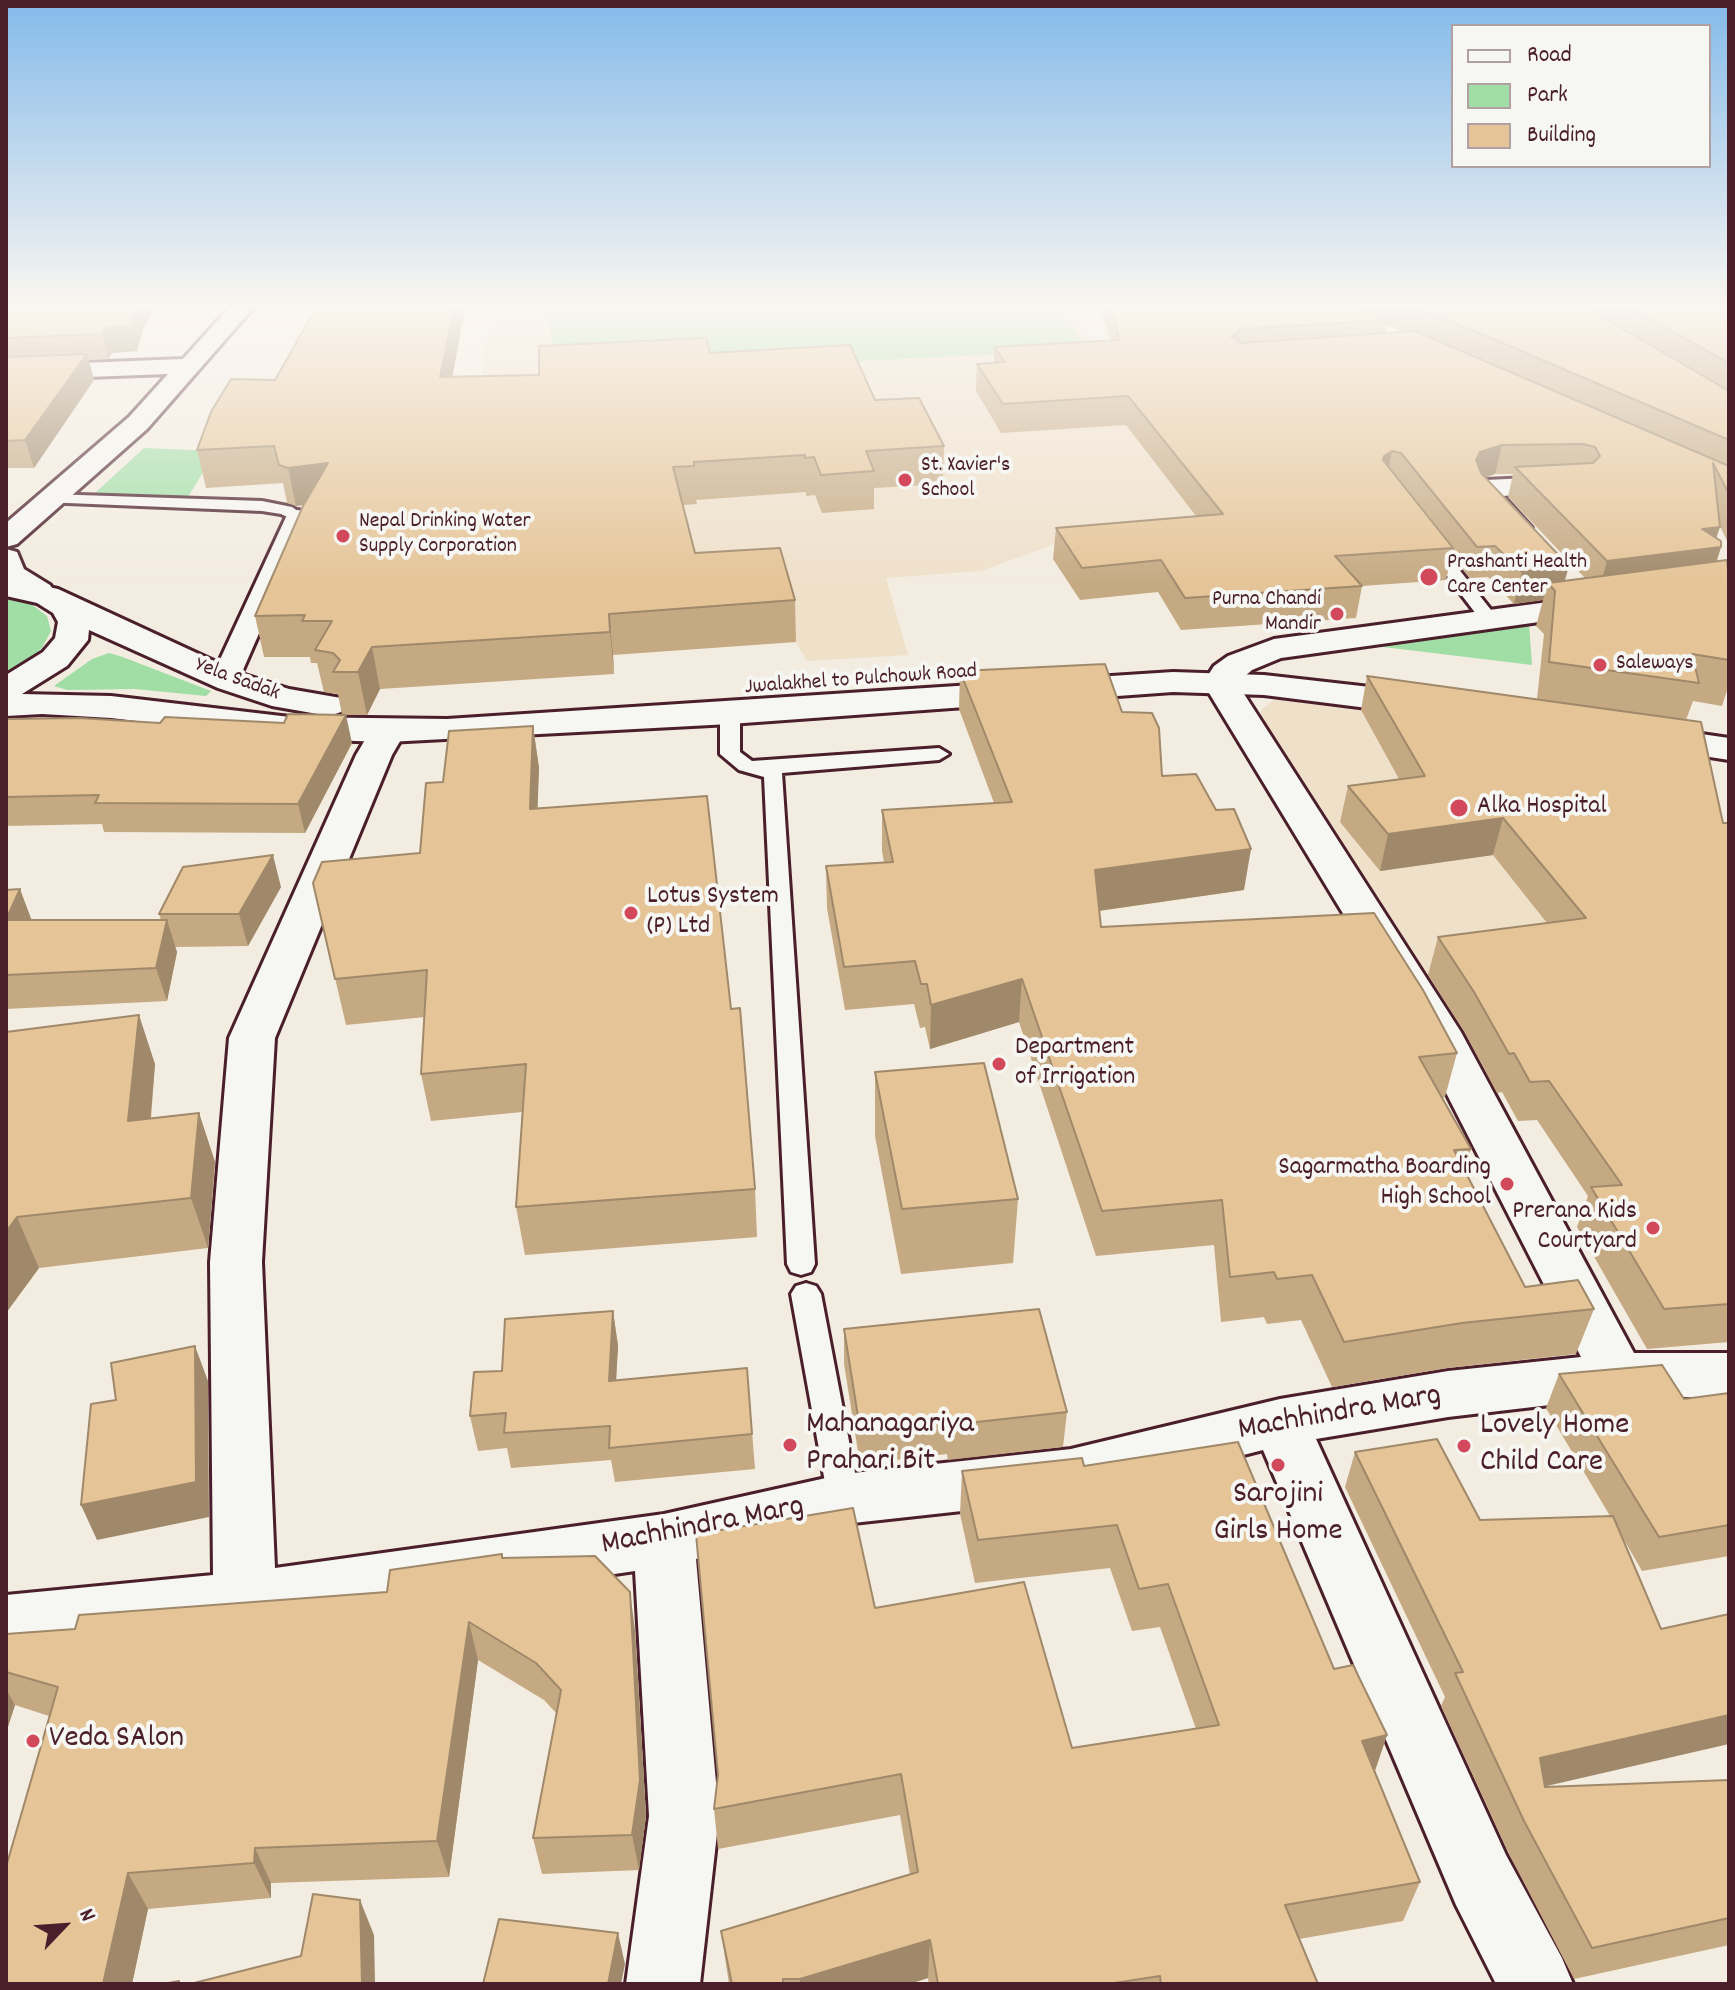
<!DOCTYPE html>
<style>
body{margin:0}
#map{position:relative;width:1735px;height:1990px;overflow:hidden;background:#f3ece0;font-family:Dekko,sans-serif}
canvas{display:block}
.frame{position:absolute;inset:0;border:8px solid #4a1f2b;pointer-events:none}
.legend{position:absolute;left:1451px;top:24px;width:260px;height:144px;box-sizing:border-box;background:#f6f6f2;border:2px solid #b1a0a2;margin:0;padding:10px 14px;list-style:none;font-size:24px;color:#4a1f2b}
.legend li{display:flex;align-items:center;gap:16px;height:40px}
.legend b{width:40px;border:2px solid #b1a0a2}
.north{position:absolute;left:24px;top:1886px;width:80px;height:80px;-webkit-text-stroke:6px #f6f6f2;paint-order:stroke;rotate:65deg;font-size:22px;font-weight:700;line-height:32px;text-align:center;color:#4a1f2b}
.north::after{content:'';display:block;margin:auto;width:28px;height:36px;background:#4a1f2b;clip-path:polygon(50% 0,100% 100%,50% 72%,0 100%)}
</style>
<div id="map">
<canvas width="1735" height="1990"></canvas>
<div class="frame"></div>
<ul class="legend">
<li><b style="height:10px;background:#f6f6f2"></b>Road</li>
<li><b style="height:22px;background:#a0dea6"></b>Park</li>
<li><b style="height:22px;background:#e5c497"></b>Building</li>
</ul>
<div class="north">N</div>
</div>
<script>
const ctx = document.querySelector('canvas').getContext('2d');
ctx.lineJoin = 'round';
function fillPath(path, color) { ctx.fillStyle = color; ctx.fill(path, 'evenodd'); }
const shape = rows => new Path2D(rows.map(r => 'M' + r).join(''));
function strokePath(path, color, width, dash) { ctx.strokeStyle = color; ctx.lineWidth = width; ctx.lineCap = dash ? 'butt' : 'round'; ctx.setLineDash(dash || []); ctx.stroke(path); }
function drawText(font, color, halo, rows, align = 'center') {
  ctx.font = font + ' Dekko,sans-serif'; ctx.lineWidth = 8; ctx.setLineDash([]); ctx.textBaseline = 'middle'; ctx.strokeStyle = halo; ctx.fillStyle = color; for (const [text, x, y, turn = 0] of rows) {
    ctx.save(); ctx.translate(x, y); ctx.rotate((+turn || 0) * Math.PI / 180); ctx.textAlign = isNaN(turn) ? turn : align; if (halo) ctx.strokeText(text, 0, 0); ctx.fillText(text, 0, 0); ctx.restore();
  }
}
fillPath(shape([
 [497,308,1075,308,1121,387,1391,515,1063,541,981,571,886,578,908,655,807,661,796,642,781,588,453,491,479,401,485,342],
 [1275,699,1361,709,1729,1012,1462,1049,1261,730,1261,710]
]), '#efe0ca');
fillPath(shape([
 [549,308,1061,308,1085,350,554,376],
 [144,448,216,451,188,497,95,493],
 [6,597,31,604,47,616,51,631,42,648,21,666,6,674],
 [1529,624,1532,665,1375,646],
 [109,653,120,656,211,691,206,696,135,689,67,690,54,686,92,659]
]), '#a0dea6');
const service = shape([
 [49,494,262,501,292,507,306,517,298,522,281,514,262,511,43,502,43,496,49,494],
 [1429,537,1435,539,1495,615,1498,619,1495,623,1483,623,1421,542,1429,537],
 [730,707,740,713,740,752,752,761,939,748,949,754,939,760,782,773,815,1264,811,1272,801,1275,791,1272,787,1264,764,777,739,770,720,754,720,713,730,707],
 [806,1283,816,1286,821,1294,860,1499,855,1509,844,1513,833,1509,828,1499,791,1294,796,1286,806,1283]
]);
const pedestrian = shape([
 [298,510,306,512,310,517,239,679,235,685,225,687,215,685,211,679,286,517,290,512,298,510]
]);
const minor = shape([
 [229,308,253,308,147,429,17,544,6,547,6,523,129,417,168,374,6,380,6,366,183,359,229,308],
 [1570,476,1580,478,1584,484,1580,490,1503,496,1532,528,1527,534,1517,537,1507,534,1473,496,1472,489,1476,483,1486,480,1570,476],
 [6,549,17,552,24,569,50,585,55,592,50,599,39,601,28,599,6,584,6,549],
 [1600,595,1611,598,1616,605,1611,612,1281,658,1252,670,1237,683,1461,1032,1634,1353,1729,1353,1729,1397,1618,1397,1448,1417,1316,1439,1506,1855,1562,1958,1573,1984,1496,1984,1456,1905,1263,1450,1071,1499,844,1524,696,1559,719,1816,700,1984,626,1984,649,1816,635,1571,245,1628,6,1653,6,1595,213,1575,210,1262,229,1038,356,755,375,723,388,720,401,723,406,731,392,755,275,1038,262,1262,275,1568,664,1514,844,1474,1071,1449,1280,1399,1448,1371,1581,1357,1415,1032,1203,683,1214,666,1228,656,1274,639,1600,595]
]);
const primary = shape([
 [6,578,58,589,242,674,289,689,341,698,347,705,341,712,329,716,272,706,218,688,89,630,88,640,67,666,22,694,111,696,290,717,447,719,1173,672,1264,675,1423,693,1435,697,1441,704,1435,711,1423,715,1264,695,1173,692,730,724,388,742,290,739,111,718,42,714,6,716,6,675,43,652,55,638,58,622,53,613,37,603,6,596,6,578],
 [1646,726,1729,738,1729,760,1633,745,1628,737,1633,729,1646,726]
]);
strokePath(service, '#4a1f2b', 6);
strokePath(pedestrian, '#4a1f2b', 6);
strokePath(minor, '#4a1f2b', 6);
strokePath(primary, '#4a1f2b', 6);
fillPath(service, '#f6f6f2');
fillPath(pedestrian, '#f6f6f2');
fillPath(minor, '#f6f6f2');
fillPath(primary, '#f6f6f2');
fillPath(shape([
 [6,308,155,308,143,330,137,351,112,353,108,359,89,360,94,380,34,468,6,468],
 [316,308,465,308,452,376,539,375,710,353,875,400,944,446,943,484,874,488,874,509,822,513,815,495,806,496,806,492,696,500,697,504,682,505,695,553,795,600,796,642,613,655,614,674,380,689,367,715,342,715,338,694,324,692,317,663,311,663,310,657,264,657,255,616,303,505,296,506,287,503,283,483,206,488,197,450,275,380],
 [1100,308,1729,308,1729,545,1719,524,1716,538,1721,547,1717,561,1729,579,1729,684,1722,706,1693,701,1686,720,1723,823,1729,823,1729,1342,1647,1349,1577,1227,1588,1196,1537,1120,1518,1121,1502,1092,1497,1093,1464,1031,1428,975,1438,937,1547,923,1493,855,1380,871,1340,822,1348,786,1399,779,1361,710,1367,676,1537,699,1544,634,1536,626,1543,600,1514,604,1488,577,1470,578,1452,555,1446,580,1362,586,1356,618,1181,630,1158,592,1080,600,1053,559,1056,528,1196,516,1126,425,1001,433,976,391,977,364,994,363,994,347,1110,340],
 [1386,325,1405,332,1385,333],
 [1495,474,1513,474,1508,497,1585,578,1564,581,1569,566,1485,477],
 [960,671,1122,712,1162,776,1244,890,1099,911,1101,927,1457,1053,1445,1097,1442,1098,1471,1149,1465,1170,1525,1287,1594,1309,1576,1354,1448,1368,1332,1387,1301,1320,1267,1324,1264,1317,1221,1322,1214,1245,1096,1256,1019,1022,930,1049,925,1027,920,1028,914,1004,845,1010,827,908,826,866,884,862,882,851,882,810,994,803,959,709],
 [6,719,352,743,305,833,104,832,102,824,6,826],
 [533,726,539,768,537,808,731,1009,755,1189,757,1237,525,1255,516,1207,522,1112,431,1121,421,1074,425,1017,346,1025,313,883,420,853,443,782],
 [281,887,248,946,175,947,177,952,167,1001,6,1009,6,890,31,920,161,920,159,914],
 [6,1032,155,1064,151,1118,199,1113,215,1162,208,1248,39,1268,6,1313],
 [875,1072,1018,1199,1013,1263,901,1274,875,1136],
 [613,1311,618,1346,616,1381,747,1368,755,1469,615,1482,611,1460,511,1468,507,1448,478,1451,470,1416,502,1371],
 [844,1329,1067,1412,1063,1447,948,1460,947,1454,860,1464,844,1364],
 [1559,1374,1684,1399,1729,1393,1729,1556,1642,1571,1623,1538,1545,1787,1729,1780,1729,1945,1574,1979,1509,1854,1441,1706,1445,1697,1345,1487,1355,1452,1480,1520,1610,1516,1546,1408],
 [1084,1466,1334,1669,1387,1735,1375,1771,1420,1882,1403,1921,1299,1939,1318,1984,929,1984,928,1978,909,1984,729,1984,721,1931,910,1875,900,1815,718,1849,714,1809,875,1608,1072,1748,1196,1729,1160,1627,1132,1631,1110,1568,975,1583,960,1514,962,1471],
 [502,1554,503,1558,635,1630,646,1816,639,1870,542,1874,533,1838,557,1714,544,1700,478,1660,449,1877,271,1883,271,1898,148,1909,132,1984,49,1716,15,1705,6,1733,6,1634,75,1629,387,1592]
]), '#c5a982');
fillPath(shape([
 [136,308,155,308,143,330,137,351,112,353,108,359,102,334,106,328],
 [454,308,465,308,446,412,440,377],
 [1240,329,1237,356,1231,337],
 [87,354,94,380,34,468,25,440],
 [1502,445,1495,474,1474,481,1476,460,1480,452],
 [1392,451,1386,480,1378,485,1384,456],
 [328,463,335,501,296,506,288,468],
 [1720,527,1713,548,1721,547,1711,578,1598,593,1607,561,1702,529],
 [1569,566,1560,598,1555,591,1548,583,1543,600,1514,604,1522,572],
 [609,614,613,655,614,674,610,632],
 [372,647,380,689,367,715,358,672],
 [346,715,352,743,305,833,298,804],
 [533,726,539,768,536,853,530,809],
 [1503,818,1493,855,1380,871,1388,834],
 [1251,849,1244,890,1090,912,1095,870],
 [273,855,281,887,248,946,239,914],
 [20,889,32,921,6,920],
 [167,920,177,952,167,1001,156,968],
 [1022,979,1019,1022,930,1049,931,1005],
 [139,1015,155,1064,146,1171,128,1121],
 [199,1113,215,1162,208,1248,191,1198],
 [17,1217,39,1268,6,1313,6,1232],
 [613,1311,618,1346,614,1416,609,1381],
 [195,1346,208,1381,209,1517,97,1540,81,1505],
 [630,1592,635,1630,646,1816,639,1870,632,1835],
 [469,1622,478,1660,449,1877,437,1841],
 [6,1689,15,1705,6,1733],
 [1729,1715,1729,1744,1525,1791,1540,1758],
 [1387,1735,1373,1776,1362,1741],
 [255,1848,271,1883,271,1898,254,1863],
 [128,1873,148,1909,132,1984,103,1984],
 [360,1900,374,1935,375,1984,362,1984],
 [618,1933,625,1964,621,1984,608,1984],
 [930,1940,928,1978,909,1984,800,1984,800,1979]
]), '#a0896a');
const building = shape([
 [6,308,136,308,131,326,106,328,102,334,6,338,6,308],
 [316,308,454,308,440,377,539,375,539,346,706,338,710,353,850,345,875,400,919,398,944,446,866,451,874,471,821,475,814,457,805,458,805,455,694,462,694,466,673,467,695,553,780,548,795,600,609,614,610,632,372,647,358,672,333,672,340,660,333,653,315,650,332,621,302,621,305,615,255,616,303,506,328,463,288,468,279,465,274,446,197,450,211,412,231,379,275,380,316,308],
 [1110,308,1358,308,1387,320,1240,329,1231,337,1241,343,1415,331,1729,466,1729,494,1713,463,1720,527,1702,529,1721,541,1721,547,1607,561,1515,467,1593,463,1600,456,1595,447,1583,444,1502,445,1480,452,1476,460,1481,473,1569,566,1522,572,1495,546,1477,547,1401,453,1392,451,1384,456,1383,460,1453,548,1335,556,1362,586,1185,598,1161,560,1082,568,1056,528,1223,514,1128,396,1003,404,977,364,1005,362,994,347,1120,340,1110,308],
 [1416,308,1587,308,1729,391,1729,440,1484,335,1416,308],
 [1630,308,1729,308,1729,363,1630,308],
 [87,354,25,440,6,441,6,357,87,354],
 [1727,560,1729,579,1729,660,1692,654,1699,683,1549,662,1555,591,1548,583,1727,560],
 [1105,664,1122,712,1152,713,1159,728,1162,776,1196,774,1216,810,1234,809,1251,849,1095,870,1101,927,1374,913,1423,990,1457,1053,1419,1057,1471,1149,1454,1150,1525,1287,1578,1280,1594,1309,1462,1323,1344,1342,1312,1275,1277,1279,1274,1272,1230,1277,1222,1200,1102,1211,1022,979,931,1005,927,984,921,984,915,961,844,967,826,866,893,862,882,810,1012,802,960,671,1105,664],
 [1367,676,1701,722,1723,823,1729,823,1729,1304,1664,1309,1591,1187,1622,1185,1549,1081,1530,1082,1514,1053,1509,1054,1474,992,1438,937,1586,918,1503,818,1388,834,1348,786,1425,776,1367,676],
 [288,714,346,715,298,804,95,803,99,795,6,797,6,719,79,718,160,723,165,717,284,723,288,714],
 [533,726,530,809,707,796,731,1009,740,1008,755,1189,516,1207,526,1064,421,1074,427,970,335,979,313,883,322,862,420,853,426,783,443,782,449,731,533,726],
 [273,855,239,914,159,914,183,867,273,855],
 [20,889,6,920,167,920,156,968,6,975,6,890,20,889],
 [139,1015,128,1121,199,1113,191,1198,17,1217,6,1232,6,1032,139,1015],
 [984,1063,1018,1199,902,1209,875,1072,984,1063],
 [1039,1309,1067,1412,950,1425,949,1420,860,1429,844,1329,1039,1309],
 [613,1311,609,1381,747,1368,752,1434,609,1448,610,1426,504,1433,506,1413,470,1416,474,1372,502,1371,505,1319,613,1311],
 [195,1346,196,1482,81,1505,91,1404,116,1400,111,1363,195,1346],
 [1662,1365,1684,1399,1729,1393,1729,1525,1659,1537,1559,1374,1662,1365],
 [1437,1439,1480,1520,1613,1516,1661,1629,1729,1614,1729,1715,1540,1758,1545,1787,1729,1780,1729,1918,1592,1948,1524,1821,1455,1673,1463,1672,1355,1452,1437,1439],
 [1238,1442,1334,1669,1353,1665,1387,1735,1362,1741,1420,1882,1285,1905,1318,1984,1161,1984,1160,1976,1108,1984,938,1984,930,1940,800,1979,783,1979,783,1984,732,1984,721,1931,918,1872,901,1774,714,1809,718,1775,696,1534,853,1508,875,1608,1024,1582,1072,1748,1219,1725,1168,1584,1139,1589,1117,1525,978,1540,962,1471,1082,1458,1084,1466,1238,1442],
 [502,1554,502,1558,595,1556,630,1592,640,1780,632,1835,533,1838,561,1690,536,1663,469,1622,437,1841,255,1848,254,1863,128,1873,103,1984,6,1984,6,1867,58,1687,6,1672,6,1634,75,1629,79,1615,387,1592,390,1570,502,1554],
 [313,1894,360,1900,362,1984,190,1984,301,1956,313,1894],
 [499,1919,618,1933,608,1984,483,1984,499,1919],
 [179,1981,179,1984,163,1984,179,1981]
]);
fillPath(building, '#e5c497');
strokePath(building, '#a0896a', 2);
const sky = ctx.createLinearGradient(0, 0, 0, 587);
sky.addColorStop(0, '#84baea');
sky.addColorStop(0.52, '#faf6f1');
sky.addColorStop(1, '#faf6f100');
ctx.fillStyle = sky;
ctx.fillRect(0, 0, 1735, 587);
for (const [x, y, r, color] of [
 [905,480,8,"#d1495b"],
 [343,536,8,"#d1495b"],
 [1429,577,10,"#d1495b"],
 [1337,614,8,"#d1495b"],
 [1600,665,8,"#d1495b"],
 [1459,808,10,"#d1495b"],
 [631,913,8,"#d1495b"],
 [999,1064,8,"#d1495b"],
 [1507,1184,8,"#d1495b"],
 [1653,1228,8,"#d1495b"],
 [790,1445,8,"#d1495b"],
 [1464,1446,8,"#d1495b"],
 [1278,1465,8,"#d1495b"],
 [33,1741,8,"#d1495b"]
]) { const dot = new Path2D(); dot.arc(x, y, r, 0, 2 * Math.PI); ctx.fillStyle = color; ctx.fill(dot); strokePath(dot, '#f6f6f2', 3); }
drawText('22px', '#4a1f2b', '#f6f6f2', [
 ["St. Xavier's",921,467],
 ["School",921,492],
 ["Nepal Drinking Water",359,523],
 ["Supply Corporation",359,548],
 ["Prashanti Health",1447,564],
 ["Care Center",1447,589],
 ["Purna Chandi",1321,601,"right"],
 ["Mandir",1321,626,"right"],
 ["Saleways",1616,665]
], 'left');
drawText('22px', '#4a1f2b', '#f6f6f2', [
 ["Yela Sadak",237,681,20],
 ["Jwalakhel to Pulchowk Road",861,681,-4]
]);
drawText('26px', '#4a1f2b', '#f6f6f2', [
 ["Alka Hospital",1477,808],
 ["Lotus System",647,898],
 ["(P) Ltd",647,928],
 ["Department",1015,1049],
 ["of Irrigation",1015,1079],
 ["Sagarmatha Boarding",1491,1169,"right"],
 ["High School",1491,1199,"right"],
 ["Prerana Kids",1637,1213,"right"],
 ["Courtyard",1637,1243,"right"]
], 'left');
drawText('32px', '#4a1f2b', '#f6f6f2', [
 ["Machhindra Marg",1340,1415,-10],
 ["Machhindra Marg",703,1528,-11]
]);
drawText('32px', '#4a1f2b', '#f6f6f2', [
 ["Mahanagariya",806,1427],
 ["Prahari Bit",806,1464],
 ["Lovely Home",1480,1428],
 ["Child Care",1480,1465],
 ["Sarojini",1278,1497,"center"],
 ["Girls Home",1278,1534,"center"],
 ["Veda SAlon",49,1741]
], 'left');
</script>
